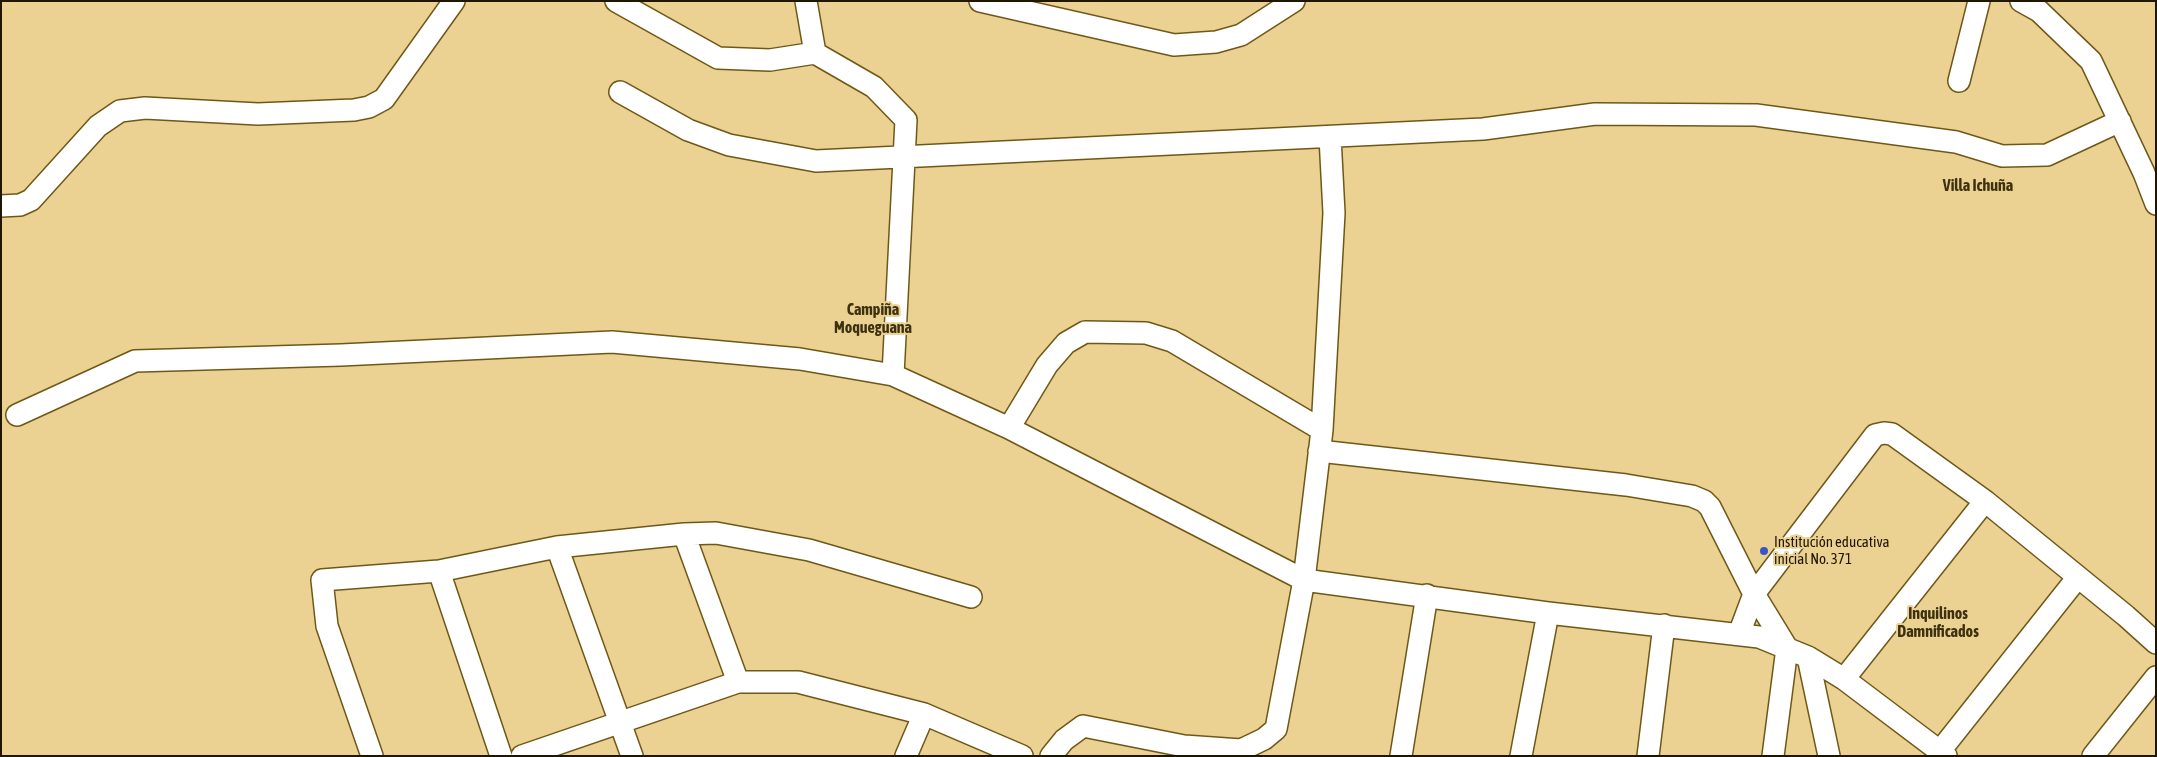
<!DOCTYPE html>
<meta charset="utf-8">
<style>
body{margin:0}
#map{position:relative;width:2157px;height:757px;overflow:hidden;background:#ebd192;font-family:"Asap Condensed",sans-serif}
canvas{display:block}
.frame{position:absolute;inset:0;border:2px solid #201600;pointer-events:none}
</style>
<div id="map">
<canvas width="2157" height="757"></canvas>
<div class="frame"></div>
</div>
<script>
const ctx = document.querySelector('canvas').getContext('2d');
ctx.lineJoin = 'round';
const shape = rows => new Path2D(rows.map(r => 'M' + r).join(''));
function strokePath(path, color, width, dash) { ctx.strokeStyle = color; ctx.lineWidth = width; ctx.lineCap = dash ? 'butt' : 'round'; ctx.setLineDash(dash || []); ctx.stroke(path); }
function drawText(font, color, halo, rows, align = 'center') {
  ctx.font = font + ' "Asap Condensed",sans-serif'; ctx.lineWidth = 4; ctx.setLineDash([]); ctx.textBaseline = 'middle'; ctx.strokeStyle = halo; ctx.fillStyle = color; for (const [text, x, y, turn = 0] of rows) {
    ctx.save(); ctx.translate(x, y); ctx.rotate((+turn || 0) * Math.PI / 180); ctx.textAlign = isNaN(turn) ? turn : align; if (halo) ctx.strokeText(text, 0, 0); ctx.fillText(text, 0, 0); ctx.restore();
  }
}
const minor = shape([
 [616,1,718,58,770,60,815,53,874,87,906,120,893,375],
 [806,1,815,53],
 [980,1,1174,45,1216,42,1241,35,1294,1],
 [2021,1,2039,11,2091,61,2144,173,2156,204],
 [1959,81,1979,1],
 [620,92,688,130,729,145,816,161,1483,129,1595,114,1756,115,1956,142,2002,156,2047,155,2120,121],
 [1,206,20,205,31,200,98,126,120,111,145,108,258,114,354,110,369,107,384,99,454,1],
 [17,415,135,361,341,355,612,342,800,359,893,375,1009,428,1304,580,1548,613,1759,637,1808,657,1844,679,1946,756],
 [1009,428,1047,365,1066,343,1085,332,1146,333,1172,341,1322,430],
 [1319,451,1626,485,1692,496,1704,501,1710,507,1754,594,1787,648,1773,756],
 [684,534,738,682],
 [557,547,632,756],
 [439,571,501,756],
 [1739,634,1754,594,1875,435,1884,433,1892,434,1985,501,2126,616,2156,643],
 [1808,657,1829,756],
 [1844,679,1985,501],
 [1940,751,2078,577],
 [372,756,327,626,322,580,439,571,557,547,684,534,716,533,809,550,971,597],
 [522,756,738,682,798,682,924,714,1022,756],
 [906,756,924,714],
 [1051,756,1064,740,1083,726,1184,746,1241,750,1264,739,1276,729,1304,580,1322,430,1334,213,1330,137],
 [1401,756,1427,595],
 [1521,756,1548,613],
 [1648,756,1664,625],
 [2093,756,2156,677]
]);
strokePath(minor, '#6f5817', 24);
strokePath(minor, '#fff', 21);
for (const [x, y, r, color] of [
 [1764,551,5,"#3856c8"]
]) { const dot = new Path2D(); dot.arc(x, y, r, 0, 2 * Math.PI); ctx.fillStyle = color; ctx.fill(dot); strokePath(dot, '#ebd192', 2); }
drawText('15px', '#201600', '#ebd192', [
 ["Institución educativa",1774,542],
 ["inicial No. 371",1774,559]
], 'left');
drawText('bold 16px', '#3d3110', '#ebd192', [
 ["Villa Ichuña",1978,186],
 ["Campiña",873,310],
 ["Moqueguana",873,328],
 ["Inquilinos",1938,614],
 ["Damnificados",1938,632]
]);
</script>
